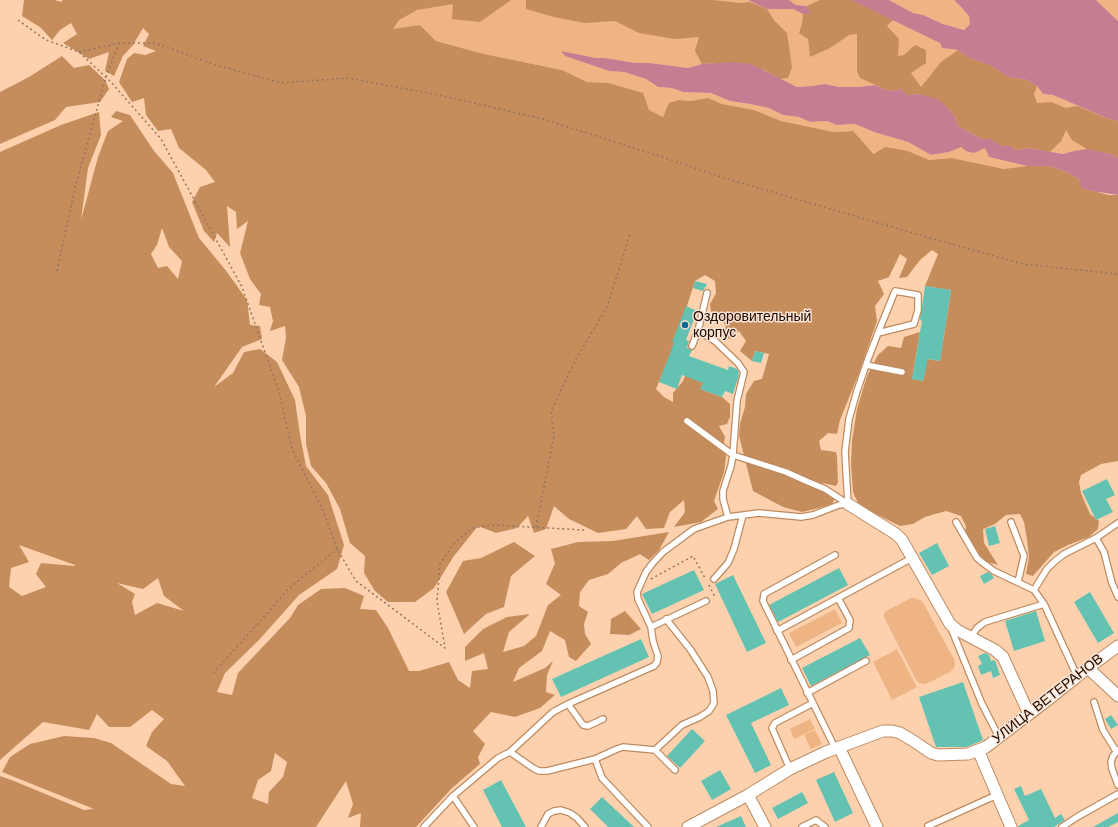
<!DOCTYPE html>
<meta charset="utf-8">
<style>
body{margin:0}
canvas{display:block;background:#fdd1ae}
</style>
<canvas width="1118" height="827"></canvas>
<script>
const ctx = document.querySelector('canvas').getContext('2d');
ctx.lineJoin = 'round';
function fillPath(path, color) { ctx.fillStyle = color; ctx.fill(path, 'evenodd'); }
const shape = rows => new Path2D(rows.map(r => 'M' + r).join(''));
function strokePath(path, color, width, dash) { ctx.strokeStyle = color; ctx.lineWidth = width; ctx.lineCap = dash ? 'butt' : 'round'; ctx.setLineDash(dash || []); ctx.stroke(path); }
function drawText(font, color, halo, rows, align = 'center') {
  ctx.font = font + ' Arial,sans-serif'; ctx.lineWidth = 3; ctx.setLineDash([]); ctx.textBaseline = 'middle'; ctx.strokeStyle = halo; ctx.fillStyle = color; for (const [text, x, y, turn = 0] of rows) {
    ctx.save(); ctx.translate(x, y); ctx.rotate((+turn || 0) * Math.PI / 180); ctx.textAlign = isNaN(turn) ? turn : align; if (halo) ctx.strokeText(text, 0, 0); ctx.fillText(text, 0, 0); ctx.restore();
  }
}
fillPath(shape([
 [168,0,748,0,767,9,793,9,803,14,807,6,796,5,789,0,851,0,941,43,942,48,958,50,1037,86,1043,94,1053,95,1109,119,1118,121,1118,158,1110,154,1074,151,1063,154,1030,148,1017,150,1010,146,1001,146,958,126,954,115,946,106,920,94,907,95,901,89,889,91,875,85,859,87,839,87,825,84,812,86,797,87,751,64,732,62,702,64,688,68,650,63,636,63,605,58,596,58,561,51,565,56,609,71,624,72,646,79,658,87,672,88,683,92,711,93,730,101,750,104,769,108,783,115,799,117,810,122,827,121,837,125,855,124,874,132,908,142,931,155,949,152,961,147,985,148,989,157,1027,166,1004,169,952,158,929,160,908,151,875,154,853,131,834,132,781,121,754,110,722,104,708,98,691,101,679,100,663,117,649,110,608,83,587,82,562,70,484,54,436,41,420,25,393,30],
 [889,0,954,0,961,7,969,16,970,24,964,30,943,24,923,15,913,13],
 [1096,0,1118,0,1118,21],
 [911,598,915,598,922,601,954,659,955,664,954,668,950,672,928,683,924,684,919,683,916,680,884,617,884,613,888,610],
 [835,609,842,623,796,647,789,633],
 [897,649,917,687,892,700,873,662],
 [810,719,815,729,794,739,790,729],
 [815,730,822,744,811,749,804,735]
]), '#eeb484');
fillPath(shape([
 [24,0,55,0,61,2,63,0,511,0,480,22,452,19,453,4,417,10,399,20,393,29,420,25,436,41,484,54,562,70,587,82,608,83,643,93,649,110,663,117,669,103,679,100,691,101,708,98,722,104,754,110,781,121,834,132,853,131,874,154,885,147,908,151,929,160,952,158,1004,169,1027,166,1049,166,1069,173,1080,180,1082,188,1109,195,1118,195,1118,461,1101,464,1081,475,1079,482,1081,493,1090,514,1099,521,1098,529,1089,537,1068,545,1054,552,1033,576,1026,574,1029,557,1027,539,1024,522,1020,514,1006,515,995,524,983,529,984,543,998,565,987,562,972,547,965,535,966,526,961,516,946,511,925,517,913,524,900,526,868,510,858,503,853,492,851,464,852,441,857,409,867,376,878,355,888,346,901,348,904,337,920,332,912,379,923,381,927,360,920,358,940,361,951,290,925,286,938,254,932,250,920,260,907,277,899,278,907,259,900,254,889,277,878,281,884,294,875,306,877,321,859,373,840,420,837,434,828,433,819,441,821,450,836,452,837,457,838,482,836,486,823,483,823,490,835,498,832,504,815,509,802,512,783,507,753,491,739,436,740,424,745,407,746,394,754,381,762,379,769,354,755,351,752,361,740,351,746,341,739,331,730,339,722,335,726,326,720,318,712,320,710,304,716,293,715,281,705,275,695,281,675,343,656,389,664,397,673,402,673,393,683,381,690,364,703,383,700,389,722,397,730,404,730,417,727,424,719,426,725,437,724,442,726,457,724,472,714,501,718,509,701,522,674,527,685,512,684,500,670,512,664,528,646,529,637,516,626,529,598,533,569,519,554,506,546,529,534,533,528,516,517,528,496,533,478,526,454,556,434,588,415,602,388,602,375,591,364,573,365,556,350,543,340,509,326,483,311,466,306,444,306,416,299,387,282,360,286,338,285,326,270,331,273,321,270,307,259,305,261,294,250,279,240,253,248,221,237,229,236,212,227,206,230,247,217,233,214,242,204,231,192,202,200,187,215,182,206,170,179,148,171,129,158,131,146,115,144,98,132,102,119,82,127,59,134,53,145,55,156,51,143,46,149,34,143,28,133,45,123,56,114,76,105,71,109,52,89,59,63,43,77,34,71,23,60,30,52,40,40,27,22,16],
 [526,0,712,0,739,3,750,2,767,9,774,20,787,33,792,67,788,78,780,79,764,70,718,63,702,64,695,51,699,37,675,39,639,33,615,21,584,23,554,17,526,9],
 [820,0,851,0,893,20,887,26,899,39,898,56,904,55,915,45,926,50,926,63,911,73,921,87,941,62,958,50,969,58,990,65,1008,77,1027,80,1037,86,1034,94,1037,103,1051,102,1066,108,1077,106,1109,119,1118,121,1118,158,1110,154,1087,149,1072,140,1066,130,1061,141,1050,152,1030,148,1017,150,1010,146,1001,146,991,139,982,139,958,126,954,115,946,106,920,94,907,95,901,89,889,91,860,78,857,71,857,34,849,35,830,48,810,57,808,39,799,33,802,24,803,14,811,14,807,6],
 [62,56,74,68,89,65,105,80,109,89,100,102,66,107,55,120,0,144,0,92,29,77],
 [116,111,130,115,154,151,173,173,199,238,227,272,247,300,250,325,260,326,262,339,242,347,214,387,233,373,244,352,260,349,277,362,295,400,300,435,306,466,328,495,344,545,337,569,299,595,259,640,225,673,217,692,232,695,238,673,290,618,298,605,321,589,345,588,364,596,360,609,376,610,388,628,409,671,419,671,449,662,458,680,470,688,472,671,488,669,484,653,465,661,465,647,483,629,507,617,530,614,509,632,503,652,524,646,536,636,548,605,561,595,546,584,555,563,551,549,578,542,613,541,669,532,659,550,649,560,640,554,621,563,608,574,589,580,580,592,579,606,588,612,584,624,585,634,591,644,576,661,569,657,565,640,550,631,542,651,519,668,513,682,545,668,553,661,547,675,546,692,555,695,540,708,515,717,491,712,473,731,485,744,478,757,480,764,452,788,416,827,360,827,361,813,348,818,353,804,346,781,316,827,0,827,0,776,14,781,84,810,94,809,2,772,10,757,30,744,64,736,94,738,111,743,171,784,185,786,167,761,146,746,152,732,164,719,152,710,130,727,109,727,97,714,89,730,43,722,0,760,0,152,61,125,99,112,101,135,88,168,81,220,98,157,108,131,123,121,111,117],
 [162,228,169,247,182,261,178,279,167,266,158,268,151,254,157,245],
 [19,545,75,565,75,566,41,563,36,574,46,587,22,596,9,587,11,568,29,562],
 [158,578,164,596,184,611,157,603,135,615,132,602,135,594,117,583,143,589],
 [275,753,287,762,283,777,269,792,268,804,252,798,258,780,271,771],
 [514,542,535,556,511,576,504,607,486,614,464,634,446,592,463,561,481,558],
 [625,611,641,629,629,635,610,634,611,619]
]), '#c58c5c');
fillPath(shape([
 [748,0,789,0,796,5,807,6,811,14,803,14,793,9,767,9],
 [851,0,889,0,913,13,923,15,943,24,964,30,970,24,969,16,961,7,954,0,1096,0,1118,21,1118,121,1109,119,1053,95,1043,94,1037,86,1027,80,1008,77,990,65,969,58,958,50,942,48,940,43],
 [561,51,596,58,605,58,636,63,650,63,688,68,702,64,718,63,732,62,751,64,797,87,812,86,825,84,839,87,859,87,875,85,889,91,901,89,907,95,920,94,937,99,946,106,954,115,958,126,982,139,991,139,1001,146,1010,146,1017,150,1029,148,1063,154,1074,151,1087,149,1110,154,1118,158,1118,195,1092,191,1081,188,1080,180,1069,173,1049,166,1027,166,989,157,985,148,974,153,966,151,961,147,949,152,931,155,908,142,874,132,855,124,837,125,827,121,810,122,799,117,783,115,769,108,750,104,730,101,711,93,683,92,672,88,658,87,646,79,624,72,609,71,565,56]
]), '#c57d92');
fillPath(shape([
 [695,281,707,284,703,291,693,288],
 [925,286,951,290,940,361,928,359,923,381,912,379,922,321,920,320],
 [686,306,697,311,686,340,689,341,687,348,692,350,689,356,728,370,729,366,737,369,739,372,738,374,739,375,733,394,725,391,722,397,700,389,703,383,682,375,677,389,659,382,674,343,672,342],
 [755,351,764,353,761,363,752,361],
 [1107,479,1115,495,1106,499,1113,512,1096,520,1082,491],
 [995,526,1000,543,989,546,985,529],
 [937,543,949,566,932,575,919,553],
 [839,568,848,585,778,622,769,605],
 [694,570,704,590,652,614,642,594],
 [988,572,992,575,994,578,984,584,980,576],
 [733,575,766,643,747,652,715,584],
 [1090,592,1114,633,1098,643,1074,602],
 [1036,611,1045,641,1014,651,1005,621],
 [860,638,870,655,811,686,802,668],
 [641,639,649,657,561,697,552,679],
 [985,653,989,655,991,661,995,660,1000,675,993,678,991,671,981,675,978,666,982,664,978,656],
 [963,682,983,740,967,747,936,747,919,697],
 [781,688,789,705,751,723,771,765,755,773,726,715],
 [1111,715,1118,725,1111,729,1105,719],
 [692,729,705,741,680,768,667,756],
 [720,770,731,789,712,800,701,781],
 [834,772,853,813,835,822,816,780],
 [501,780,526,827,502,827,483,790],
 [1021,786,1025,796,1041,789,1055,818,1061,814,1065,820,1054,827,1018,827,1018,826,1029,820,1014,789],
 [802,792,808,803,778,819,772,808],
 [602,797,634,827,608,827,590,809],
 [1118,813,1118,822,1108,827,1093,827],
 [741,816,746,827,716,827]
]), '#63c2b1');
const service = shape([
 [698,331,715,341,738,363,744,372,737,401,733,455,731,466,723,491,723,499,728,517],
 [692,346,698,331,707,293],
 [866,365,902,372],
 [687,421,733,455,786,472,806,481,825,489,848,504],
 [848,504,845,452,849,419,857,391,868,359,878,333,895,291,918,295,918,310,914,324,878,333],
 [956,522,977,558,983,563,994,571,1034,590,1044,604,1077,676],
 [1011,522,1024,556,1018,582],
 [1096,538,1104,552,1112,583,1118,597],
 [835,555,764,594,763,601,835,748],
 [714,579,728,563,734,549,743,515],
 [1034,590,1047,569,1054,562,1064,554,1096,538,1118,523],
 [651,627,706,601],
 [951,628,982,704,999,737],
 [777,631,912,558],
 [971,637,977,628,985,622,1044,604],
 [791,660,849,628,850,620,838,598],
 [807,693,866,661],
 [1094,702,1103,730,1116,751],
 [568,704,583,725,588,726,603,719],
 [655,750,675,770],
 [1118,750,1113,756,1111,762,1112,769,1118,785],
 [510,752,533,768,539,771,547,771,595,759,617,749,623,747,655,750,682,725,700,717,709,711,714,703,713,691,708,677,690,649,666,619],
 [595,759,602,778,648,827],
 [790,769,772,728,775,723,813,703],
 [453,796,474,827],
 [928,826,997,795],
 [424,827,453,796,498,758,510,752,553,712,568,704,654,666,657,662,658,656,653,641,651,627,638,599,637,592,646,572,652,564,663,552,694,529,728,517,759,513,801,517,813,515,839,505,848,504],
 [541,827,548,814,554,811,561,810,570,813,577,818,585,827],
 [802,827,816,820,825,827],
 [1062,827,1077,817,1118,794]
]);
const minor = shape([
 [848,504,896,534,902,540,950,624,957,630,995,650,1003,657,1029,714],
 [1088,668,1118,696],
 [839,747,877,827],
 [978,750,1011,827],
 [748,795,765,827],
 [688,827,748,795,790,769,826,752,883,731,892,731,900,733,912,740,931,753,938,755,968,754,986,747,1049,699,1088,668,1118,646]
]);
strokePath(service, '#be8b60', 8);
strokePath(minor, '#be8b60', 13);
strokePath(shape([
 [18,20,46,40,79,52,111,82,161,139,242,287,279,392,292,449,323,510,337,549,356,581,445,648,437,601,440,564,455,542,473,528,493,525,584,530],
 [79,52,119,43,155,43,216,65,281,83,347,78,439,95,543,119,656,155,721,177,930,238,1023,264,1118,274],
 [57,271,75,188,92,126,106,77,119,43],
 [536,527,554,436,551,411,576,359,607,307,630,234],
 [651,579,693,556,706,580],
 [709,585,714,595,713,596],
 [213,673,265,616,286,591,337,549]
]), '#95755f', 1.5, [2, 3]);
strokePath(service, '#fff', 5.5);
strokePath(minor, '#fff', 11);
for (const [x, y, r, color] of [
 [685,325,4,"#086494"]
]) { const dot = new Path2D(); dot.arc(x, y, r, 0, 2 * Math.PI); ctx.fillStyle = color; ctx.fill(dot); strokePath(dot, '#fae3d2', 1.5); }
drawText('14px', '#190700', '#fae3d2', [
 ["Оздоровительный",693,317],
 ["корпус",693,333]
], 'left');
drawText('14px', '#190700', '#fae3d2', [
 ["УЛИЦА ВЕТЕРАНОВ",1048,699,-38]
]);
</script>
